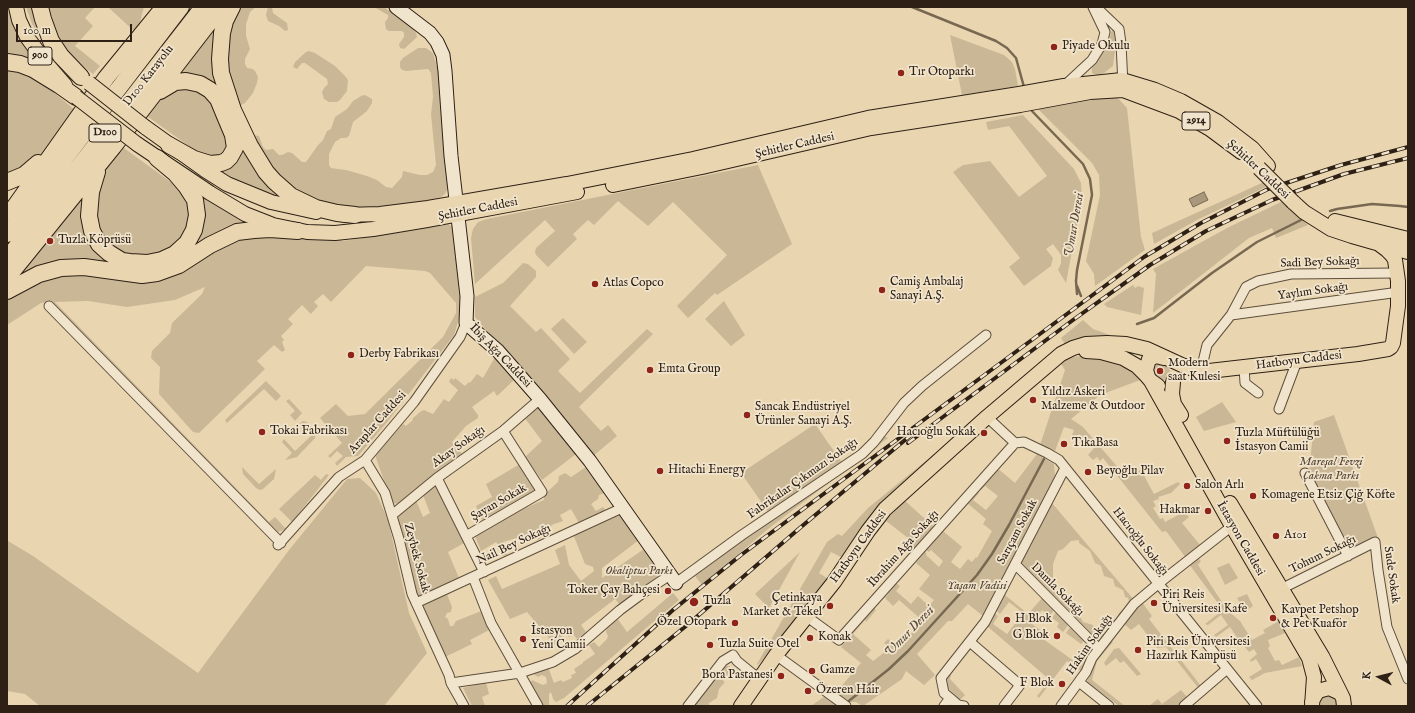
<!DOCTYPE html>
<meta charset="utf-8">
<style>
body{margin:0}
#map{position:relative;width:1415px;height:713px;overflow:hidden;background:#e9d6b0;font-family:"IM FELL English",serif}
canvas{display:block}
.frame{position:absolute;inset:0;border:8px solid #2e2015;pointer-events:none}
.north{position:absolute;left:1359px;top:657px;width:40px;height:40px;-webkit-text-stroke:3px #f1e4cc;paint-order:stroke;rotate:277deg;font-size:11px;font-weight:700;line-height:16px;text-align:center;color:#2e2015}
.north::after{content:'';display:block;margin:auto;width:14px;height:18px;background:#2e2015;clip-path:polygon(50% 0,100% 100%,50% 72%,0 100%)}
.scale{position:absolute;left:16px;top:24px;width:116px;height:18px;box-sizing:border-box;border:2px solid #2e2015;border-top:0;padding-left:5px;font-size:12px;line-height:14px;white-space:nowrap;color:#2e2015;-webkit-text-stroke:3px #f1e4cc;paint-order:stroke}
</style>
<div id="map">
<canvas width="1415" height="713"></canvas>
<div class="frame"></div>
<div class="north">K</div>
<div class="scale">100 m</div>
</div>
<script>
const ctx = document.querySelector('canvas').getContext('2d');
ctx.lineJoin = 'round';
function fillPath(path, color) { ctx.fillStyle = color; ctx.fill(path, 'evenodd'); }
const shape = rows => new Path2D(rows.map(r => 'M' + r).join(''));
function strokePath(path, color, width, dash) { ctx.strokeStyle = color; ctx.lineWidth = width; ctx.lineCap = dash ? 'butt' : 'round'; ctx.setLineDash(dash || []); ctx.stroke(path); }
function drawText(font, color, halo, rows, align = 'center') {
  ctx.font = font + ' "IM FELL English",serif'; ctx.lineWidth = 3.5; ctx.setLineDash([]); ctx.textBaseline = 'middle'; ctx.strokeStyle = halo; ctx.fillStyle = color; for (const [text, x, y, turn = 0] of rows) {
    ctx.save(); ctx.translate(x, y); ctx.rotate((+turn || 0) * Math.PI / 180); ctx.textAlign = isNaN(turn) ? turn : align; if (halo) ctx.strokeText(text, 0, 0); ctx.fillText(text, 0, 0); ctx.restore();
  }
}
fillPath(shape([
 [7,7,11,7,43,67,7,58],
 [26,7,37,7,48,44,38,33,32,24],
 [44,7,95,7,85,18,93,26,75,46,100,66,93,74,75,60,61,45],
 [108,7,144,7,140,22,135,32],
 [226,7,225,98,294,202,259,192,211,169,230,163,222,99,170,81],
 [239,7,256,7,250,12,246,24,246,36,250,49,245,59,245,64,247,68,253,69,255,71,258,77,257,83,253,93,245,103,241,105,237,105,227,74,226,41],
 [268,7,272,7,273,13,287,23,288,30,285,31,279,26,268,21,266,15],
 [374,7,384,7,412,28,416,33,417,37,415,39,404,49,400,48,399,44,404,37,404,33,402,31,389,31,386,29,385,22,388,18,388,15],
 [1112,30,1115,30,1116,42,1113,66,1104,73,1097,75,1092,73,1092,68,1108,43],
 [950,35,1004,55,1012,62,1015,69,1018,86,962,95],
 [418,48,426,48,433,53,439,74,448,184,447,190,445,194,441,197,435,199,421,202,372,207,351,207,328,204,316,200,293,188,267,163,253,135,259,136,263,147,266,150,273,149,279,155,282,155,288,152,292,153,302,162,306,162,318,145,323,140,327,131,331,129,335,117,347,109,353,101,361,96,365,95,372,99,372,103,367,111,353,122,349,136,346,138,341,138,335,142,329,154,329,165,331,168,346,170,367,176,377,180,386,187,392,188,402,177,403,171,420,175,427,175,433,172,436,165,431,114,433,97,431,73,428,69,406,71,402,70,400,67,400,62,403,58],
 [309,51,315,53,335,66,345,76,348,80,347,91,340,100,337,102,329,102,324,99,322,92,324,88,328,84,327,79,305,63,302,63,297,69,293,67,295,62,306,52],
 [7,66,18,69,44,84,76,111,40,156,7,179],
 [179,86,205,92,229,136,225,156,203,156,144,114,155,101],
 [1116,96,1127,108,1141,237,1145,250,1095,286,1094,274,1086,261,1100,195,1099,175,1092,163,1038,109,1055,102],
 [1023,115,1074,169,1081,183,1082,198,1066,283,1058,270,1061,263,1061,255,1053,244,1046,249,1053,258,1051,266,1024,286,1009,267,1020,258,953,172,963,165,990,161,1019,197,1047,176,1009,126,988,130,986,122],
 [121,146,186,193,193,209,181,243,152,258,111,251,94,221,102,174],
 [758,165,792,244,717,295,715,293,688,318,677,306,727,255,673,202,648,226,618,201,594,225,588,220,573,234,577,239,548,267,536,255,535,252,536,248,555,231,545,220,475,284,471,238,473,229,478,222,487,219],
 [1264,182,1268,186,1197,220,1154,244,1152,233],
 [196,193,253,224,176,261,99,265,11,284,76,203,80,201,83,201,104,256,181,255],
 [1283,201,1308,225,1276,238,1272,228,1249,238,1153,313,1156,274,1153,269,1227,228],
 [448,224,453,227,461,291,460,315,454,335,388,421,358,456,346,457,337,466,335,463,343,456,337,451,330,458,328,456,342,443,320,418,336,404,348,416,365,414,443,337,456,313,456,303,430,273,425,271,366,266,331,302,323,294,314,302,318,306,311,314,302,305,288,319,293,324,281,336,284,340,282,342,285,350,282,352,274,345,257,361,265,369,199,433,193,432,159,394,160,367,151,358,152,351,170,333,172,323,202,294,205,287,175,300,127,307,88,301,55,302,269,522,275,517,286,529,275,533,49,302,41,303,7,325,7,295,68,272,238,237,333,238,343,241],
 [523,263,528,264,536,271,536,277,510,306,536,332,541,328,570,359,558,371,580,393,647,329,653,334,579,407,601,431,608,425,617,436,593,456,475,317,475,297,503,283],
 [1133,285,1135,288,1138,286,1144,288,1141,315,1107,307,1104,304],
 [724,301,745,335,731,346,705,319],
 [563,318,587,342,574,354,551,329],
 [1083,320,1093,329,1110,335,1083,337,1065,344,1061,338],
 [1085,355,1123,364,1143,379,1100,395,1071,419,1083,427,1127,478,1141,470,1154,494,1178,482,1180,484,1171,493,1158,497,1159,499,1153,501,1156,506,1153,508,1160,519,1163,518,1165,522,1184,512,1189,517,1182,523,1201,546,1186,558,1166,531,1162,532,1103,458,1100,461,1097,457,1093,460,1088,455,1095,447,1079,434,1073,441,1070,440,1074,430,1064,427,1055,451,1040,445,1065,370,1060,362,1074,357],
 [495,357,515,379,497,396,494,391,472,407,478,415,478,418,466,426,452,442,462,454,399,504,392,503,375,455,403,424,406,426,413,420,412,419,420,412,424,410,433,414,444,399,449,402,458,390,449,382,451,378,454,380,455,378,465,386,469,382,470,383,477,374,483,378],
 [1152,363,1165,364,1168,367,1171,373,1167,380,1158,380,1150,367],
 [266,381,281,396,276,401,264,389,227,423,225,420],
 [289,399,302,413,295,421,290,415,295,411,286,401],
 [1222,402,1236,422,1204,431,1196,417],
 [539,404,576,454,542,480,525,457,542,441,524,417],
 [1334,415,1378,538,1349,551,1309,473,1314,422],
 [303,421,307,422,315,431,315,438,297,457,285,460,292,453,282,442,284,439,295,451,311,436,299,424],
 [815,424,843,464,769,513,741,473],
 [882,435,888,438,768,529,702,585,695,576],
 [1037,454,1054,464,1055,477,983,616,968,604,952,621,948,621,917,654,935,675,924,685,906,671,902,679,863,706,856,702,851,702,838,694,839,689,861,663,841,647,874,608,876,610,866,622,865,620,853,634,871,650,866,655,873,661,890,648,884,643,888,639,897,646,916,629,923,621,899,600,893,606,885,598,896,583,900,586,896,591,911,604,918,596,929,606,934,600,919,589,930,575,916,563,925,552,927,554,926,555,939,567,943,561,931,550,929,552,926,550,943,531,962,547,951,562,960,569,968,559,972,562,976,557,977,558,992,531,983,524,986,519,966,502,976,490,979,493,973,500,986,510,998,496,985,486,981,490,978,488,996,467,1015,483],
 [933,455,934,457,870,518,855,537,843,558,831,552,819,573,830,580,758,665,757,664,827,542,838,534,842,536,868,508],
 [520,464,538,492,483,522,476,506,492,497,486,484],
 [242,467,259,484,276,469,274,479,263,489,260,490,256,488,243,474],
 [586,467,605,493,599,495,598,499,591,504,596,511,603,507,607,512,588,520,584,519,583,522,579,523,571,509,560,515,563,521,554,524,547,528,547,530,540,532,541,538,538,540,536,532,503,542,507,555,503,556,500,550,502,549,496,542,481,551,475,536,518,511,544,500,544,495,558,482,559,476,565,473,571,477],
 [326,474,329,475,292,522,279,509,315,475,321,480],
 [360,478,376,493,388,520,409,613,427,653,384,706,40,706,25,694,7,691,7,542,8,541,33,556,198,673,289,550,347,479],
 [437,485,466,542,448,552,459,578,418,597,395,516,416,500,423,517,430,513,423,495],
 [904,500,934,527,916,549,906,541,908,538,886,521],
 [1052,503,1135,601,1111,628,1110,626,1111,622,1116,619,1119,613,1124,608,1129,601,1128,598,1125,597,1123,590,1115,586,1113,579,1104,576,1101,566,1095,563,1090,551,1079,543,1079,540,1071,541,1063,549,1058,551,1053,564,1053,588,1060,600,1069,602,1070,606,1075,612,1078,612,1083,622,1093,625,1095,631,1100,634,1105,634,1101,643,1022,564,1021,561],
 [620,515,639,540,602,568,602,578,644,549,662,576,620,605,615,599,581,625,586,632,577,639,573,634,569,637,565,634,556,642,561,648,559,650,527,612,510,619,488,580,496,576,502,589,560,564,555,550,565,545,569,565,581,581,594,571,593,567,585,564,573,534],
 [800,552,769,608,755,594],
 [1198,558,1201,561,1198,565,1227,610,1240,621,1252,640,1265,633,1263,630,1279,621,1285,633,1268,640,1270,646,1268,648,1275,661,1279,660,1282,665,1299,657,1302,666,1265,673,1252,680,1249,677,1262,669,1256,659,1251,662,1250,660,1257,654,1254,649,1249,652,1239,639,1228,647,1226,644,1236,636,1230,627,1216,637,1214,635,1228,625,1221,615,1208,625,1205,624,1223,610,1189,564],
 [1229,563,1238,578,1225,585,1217,568],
 [673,593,679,600,564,698,556,702,553,699,551,692,549,694,549,705,545,706,542,704,530,684,532,680,543,685,547,683,546,677,542,675,538,677,532,673,548,667,554,683,561,680,563,682,572,678,571,675,576,673,574,669,583,663,583,662,595,654,589,645,594,642,599,647,607,639,608,636,606,632,607,627,617,618,627,632],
 [447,594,452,607,451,612,447,613,445,617,448,619,450,626,453,626,456,621,484,610,491,629,470,640,472,644,445,657,422,605],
 [1247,594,1253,606,1245,612,1237,598],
 [1005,595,1028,614,1042,598,1054,610,1050,616,1042,610,1032,624,1046,634,1043,639,1081,666,1091,652,1083,646,1087,641,1095,649,1082,672,1067,661,1039,698,1037,696,1050,680,987,626,994,613,998,616,993,624,1007,634,1023,613,1009,602,1000,614,996,610],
 [1142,602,1152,616,1149,619,1201,686,1199,689,1166,647,1157,648,1139,624,1131,630,1123,623],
 [1056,612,1069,624,1063,632,1057,627,1059,623,1052,618],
 [1071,626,1085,640,1081,644,1066,633],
 [1110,639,1113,642,1097,661,1092,680,1125,706,1119,706,1087,682,1094,660],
 [1119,648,1141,674,1137,676,1124,661,1120,663,1116,658,1106,666,1104,663,1114,649],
 [726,666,729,666,734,670,731,670,723,681,725,682,719,689,717,698,709,703,709,706,693,706],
 [949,673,951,675,950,679,965,695,960,700,947,687,946,678],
 [486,682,489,694,482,697,485,706,472,706,463,688],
 [1181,690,1188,698,1179,706,1163,706,1162,704,1160,706,1149,706,1158,699,1162,704],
 [825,696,838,706,811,706],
 [1325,696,1327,696,1333,697,1336,701,1336,706,1320,706,1321,700]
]), '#c9b796');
const water = shape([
 [1204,192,1208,200,1193,207,1189,199,1204,192]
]);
fillPath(water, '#a9987b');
strokePath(water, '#786852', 1);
strokePath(shape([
 [912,7,996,41,1007,48,1016,58,1024,87],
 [1030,109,1083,164,1090,179,1092,195,1077,270,1076,281,1077,294],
 [1330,211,1337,209,1372,204,1400,206,1408,207],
 [1077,286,1081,296],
 [1137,324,1154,318,1212,273,1257,242,1301,220],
 [845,704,889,669,908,651,977,575,992,554,1009,525,1044,459]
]), '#786852', 2.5);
const street = shape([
 [1096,7,1119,29,1121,43,1123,85],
 [1064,86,1092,60,1102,44,1105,32,1093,7],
 [49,306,281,543],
 [1231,315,1399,292],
 [1244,367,1245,383,1258,393],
 [1201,370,1207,345,1231,315,1246,287,1258,281,1291,274,1397,273],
 [1279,409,1297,361],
 [987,417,1015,443,1024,442,1047,453,1059,460,1257,706],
 [365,460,385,493,399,539,412,594,449,675,451,683,464,706],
 [1305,473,1348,556],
 [437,478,484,572],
 [392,515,437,478,503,431,540,399],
 [466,536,542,492,503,431],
 [278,545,339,477,365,460,414,402,460,337,466,323],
 [1015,564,1099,649],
 [473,577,491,623,538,706],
 [676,583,742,535,862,454,874,442,904,403,922,386,986,335],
 [1281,589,1375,542,1378,570,1387,627,1408,679],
 [416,603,622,508],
 [806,616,839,640,1015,443],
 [970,642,1020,685,1004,706],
 [776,655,846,706],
 [1079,682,1109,706],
 [451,683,520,673,553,662,575,649,620,610,643,593,670,575],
 [950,698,958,705,964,706],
 [688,706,723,661,733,655,737,661,759,679],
 [944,706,950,698,944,693,941,678,985,622,1065,468],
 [1061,706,1086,672,1092,658,1134,604,1158,584,1232,526],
 [1184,706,1227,669]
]);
const secondary = shape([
 [396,7,430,33,437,42,443,55,445,71,451,156,467,296,466,323,498,351,540,399,590,461,676,583]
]);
const primary = shape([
 [16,7,19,20,27,37,46,63,65,85],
 [145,127,205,170,227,184,271,202,316,212],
 [137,144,210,193,245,214,273,225,307,232,335,233,373,229,427,220,577,192],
 [613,185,702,167,871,128,1020,105,1090,92,1123,90,1179,111,1210,129,1241,152],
 [1293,202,1304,212,1331,229,1352,236,1408,252],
 [345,215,380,214,428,208,567,184,693,159,868,118,1019,94,1064,86,1122,80,1155,90,1181,101,1218,122,1252,148,1268,166],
 [1335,221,1408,239],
 [1086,351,1101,352,1123,358,1137,366,1145,374,1151,381,1158,386],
 [1148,377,1146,370,1149,359,1156,356,1164,358],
 [1151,381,1232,526,1309,658,1314,677,1312,706],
 [1173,382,1172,394,1174,404,1181,415],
 [1230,503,1322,656,1342,696],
 [1312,702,1314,697,1318,691,1329,688,1340,693,1343,698,1344,706],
 [741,706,776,655,834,582,868,531,885,509,987,417,1061,354,1073,348,1086,344,1107,343,1126,344,1147,349,1184,366,1197,370,1209,371,1358,354,1388,349,1391,347,1393,343,1398,306,1398,281,1395,260,1392,255,1387,250,1379,244]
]);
const highway = shape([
 [40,7,43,19,51,41,61,56,81,77],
 [232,7,225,21,222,33,220,59,221,73,233,110,250,146,266,172,274,181,291,196,316,208,337,213,355,215],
 [7,62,20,64,33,69,59,85,76,97],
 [160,91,175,82,186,81,200,84,210,90,218,99,225,116,233,135,235,148,230,157,226,161,221,163,210,164,194,159,169,145],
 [97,172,91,192,89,216,92,231,99,244,109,253,122,261,130,262,147,263,162,260,175,254,187,243,194,230,197,215,195,200,186,186,175,173,157,158],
 [7,182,24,175,38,163],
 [11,212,106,78,164,7],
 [7,234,181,7],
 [7,259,203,7],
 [7,278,113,147,221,7],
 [7,291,39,274,61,268,84,267,142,275,157,273,179,265,210,245,237,232,254,230,270,229,298,231]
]);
strokePath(street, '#5d4e3c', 11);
strokePath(secondary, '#2e2015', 15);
strokePath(primary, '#2e2015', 16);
strokePath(highway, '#2e2015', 18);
strokePath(street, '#f1e4cc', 9);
strokePath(secondary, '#f1e4cc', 13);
strokePath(primary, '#e9d6b0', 14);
strokePath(highway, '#e9d6b0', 16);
const rail = shape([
 [908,443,1073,320,1150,265,1206,231,1272,200,1344,174,1408,158],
 [567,706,673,610,741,555,1144,257,1201,223,1268,189,1341,165,1408,147],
 [587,706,686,626,801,527,911,435]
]);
strokePath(rail, '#2e2015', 4);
strokePath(rail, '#f1e4cc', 2.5, [8]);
const primaryBridge = shape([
 [89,83,145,127],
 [76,97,137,144],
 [1259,168,1293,202]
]);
strokePath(primaryBridge, '#2e2015', 16, []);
strokePath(primaryBridge, '#e9d6b0', 14);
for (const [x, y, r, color] of [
 [1054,47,4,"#8f2418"],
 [901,73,4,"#8f2418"],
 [50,241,4,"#8f2418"],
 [595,284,4,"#8f2418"],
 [882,290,4,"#8f2418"],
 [351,355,4,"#8f2418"],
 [650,370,4,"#8f2418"],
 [1160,371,4,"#8f2418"],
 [1033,400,4,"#8f2418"],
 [747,415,4,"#8f2418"],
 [262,432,4,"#8f2418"],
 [984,433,4,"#8f2418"],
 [1227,441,4,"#8f2418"],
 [1064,444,4,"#8f2418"],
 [660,471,4,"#8f2418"],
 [1088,472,4,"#8f2418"],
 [1187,486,4,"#8f2418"],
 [1253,496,4,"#8f2418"],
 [1208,511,4,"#8f2418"],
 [1276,536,4,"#8f2418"],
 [668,591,4,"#8f2418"],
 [694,602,5,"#8f2418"],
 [1154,603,4,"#8f2418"],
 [830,606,4,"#8f2418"],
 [1273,618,4,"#8f2418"],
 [1007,620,4,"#8f2418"],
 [735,623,4,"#8f2418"],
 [1057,636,4,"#8f2418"],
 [810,638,4,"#8f2418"],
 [523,639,4,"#8f2418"],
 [710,645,4,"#8f2418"],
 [1138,650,4,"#8f2418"],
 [812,671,4,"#8f2418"],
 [781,676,4,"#8f2418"],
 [1062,684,4,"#8f2418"],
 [808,691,4,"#8f2418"]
]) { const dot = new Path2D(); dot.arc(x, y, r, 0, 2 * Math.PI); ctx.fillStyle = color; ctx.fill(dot); strokePath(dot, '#f1e4cc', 1.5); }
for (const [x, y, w] of [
 [40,56,24],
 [1196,121,28],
 [105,133,32]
]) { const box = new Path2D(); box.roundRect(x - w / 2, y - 9, w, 18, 3); ctx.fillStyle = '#f1e4cc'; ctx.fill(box); strokePath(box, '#2e2015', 1); }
drawText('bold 11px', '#2e2015', null, [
 ["900",40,56],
 ["2914",1196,121],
 ["D100",105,133]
]);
drawText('12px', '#2e2015', '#f1e4cc', [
 ["Piyade Okulu",1062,47],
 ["Tır Otoparkı",909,73],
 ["Tuzla Köprüsü",58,241],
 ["Camiş Ambalaj",890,283],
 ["Sanayi A.Ş.",890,297],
 ["Atlas Copco",603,284],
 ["Derby Fabrikası",359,355],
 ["Modern",1168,364],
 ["saat Kulesi",1168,378],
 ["Emta Group",658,370],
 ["Yıldız Askeri",1041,393],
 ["Malzeme & Outdoor",1041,407],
 ["Sancak Endüstriyel",755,408],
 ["Ürünler Sanayi A.Ş.",755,422],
 ["Tokai Fabrikası",270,432],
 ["Hacıoğlu Sokak",976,433,"right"],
 ["Tuzla Müftülüğü",1235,434],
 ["İstasyon Camii",1235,448],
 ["TıkaBasa",1072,444],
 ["Hitachi Energy",668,471],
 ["Beyoğlu Pilav",1096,472],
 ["Salon Arlı",1195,486],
 ["Komagene Etsiz Çiğ Köfte",1261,496],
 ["Hakmar",1200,511,"right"],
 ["A101",1284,536],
 ["Toker Çay Bahçesi",660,591,"right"],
 ["Piri Reis",1162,596],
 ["Üniversitesi Kafe",1162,610],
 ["Çetinkaya",822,599,"right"],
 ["Market & Tekel",822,613,"right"],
 ["Tuzla",703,602],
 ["Kavpet Petshop",1281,611],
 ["& Pet Kuaför",1281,625],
 ["H Blok",1015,620],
 ["Özel Otopark",727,623,"right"],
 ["İstasyon",531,632],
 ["Yeni Camii",531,646],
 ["G Blok",1049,636,"right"],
 ["Konak",818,638],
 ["Piri Reis Üniversitesi",1146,643],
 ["Hazırlık Kampüsü",1146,657],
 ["Tuzla Suite Otel",718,645],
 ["Gamze",820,671],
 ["Bora Pastanesi",773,676,"right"],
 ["F Blok",1054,684,"right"],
 ["Özeren Hair",816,691]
], 'left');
drawText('12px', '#2e2015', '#f1e4cc', [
 ["D100 Karayolu",149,76,-52],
 ["Şehitler Caddesi",795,146,-13],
 ["Şehitler Caddesi",1258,170,43],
 ["Şehitler Caddesi",478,210,-11],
 ["Sadi Bey Sokağı",1320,263,-2],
 ["Yaylım Sokağı",1313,292,-8],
 ["İbiş Ağa Caddesi",500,356,46],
 ["Hatboyu Caddesi",1299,361,-7],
 ["Araplar Caddesi",378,423,-48],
 ["Akay Sokağı",459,447,-36],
 ["Fabrikalar Çıkmazı Sokağı",803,479,-35],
 ["Şayan Sokak",499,503,-30],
 ["Sarıçam Sokak",1018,532,-62],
 ["İstasyon Caddesi",1240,539,60],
 ["Hacıoğlu Sokağı",1140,542,52],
 ["Nail Bey Sokağı",514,545,-25],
 ["Hatboyu Caddesi",859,547,-54],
 ["İbrahim Ağa Sokağı",904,549,-48],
 ["Tohum Sokağı",1323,555,-26],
 ["Zeybek Sokak",416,558,75],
 ["Sude Sokak",1391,575,82],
 ["Damla Sokağı",1057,590,45],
 ["Hakim Sokağı",1090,645,-55]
]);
drawText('italic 12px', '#554635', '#f1e4cc', [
 ["Mareşal Fevzi",1331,463],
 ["Çakma Parkı",1331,477],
 ["Okaliptus Parkı",639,572],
 ["Yaşam Vadisi",977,587]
]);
drawText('italic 13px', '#594a39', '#f1e4cc', [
 ["Umur Deresi",1075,225,-80],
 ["Umur Deresi",910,632,-46]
]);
</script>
